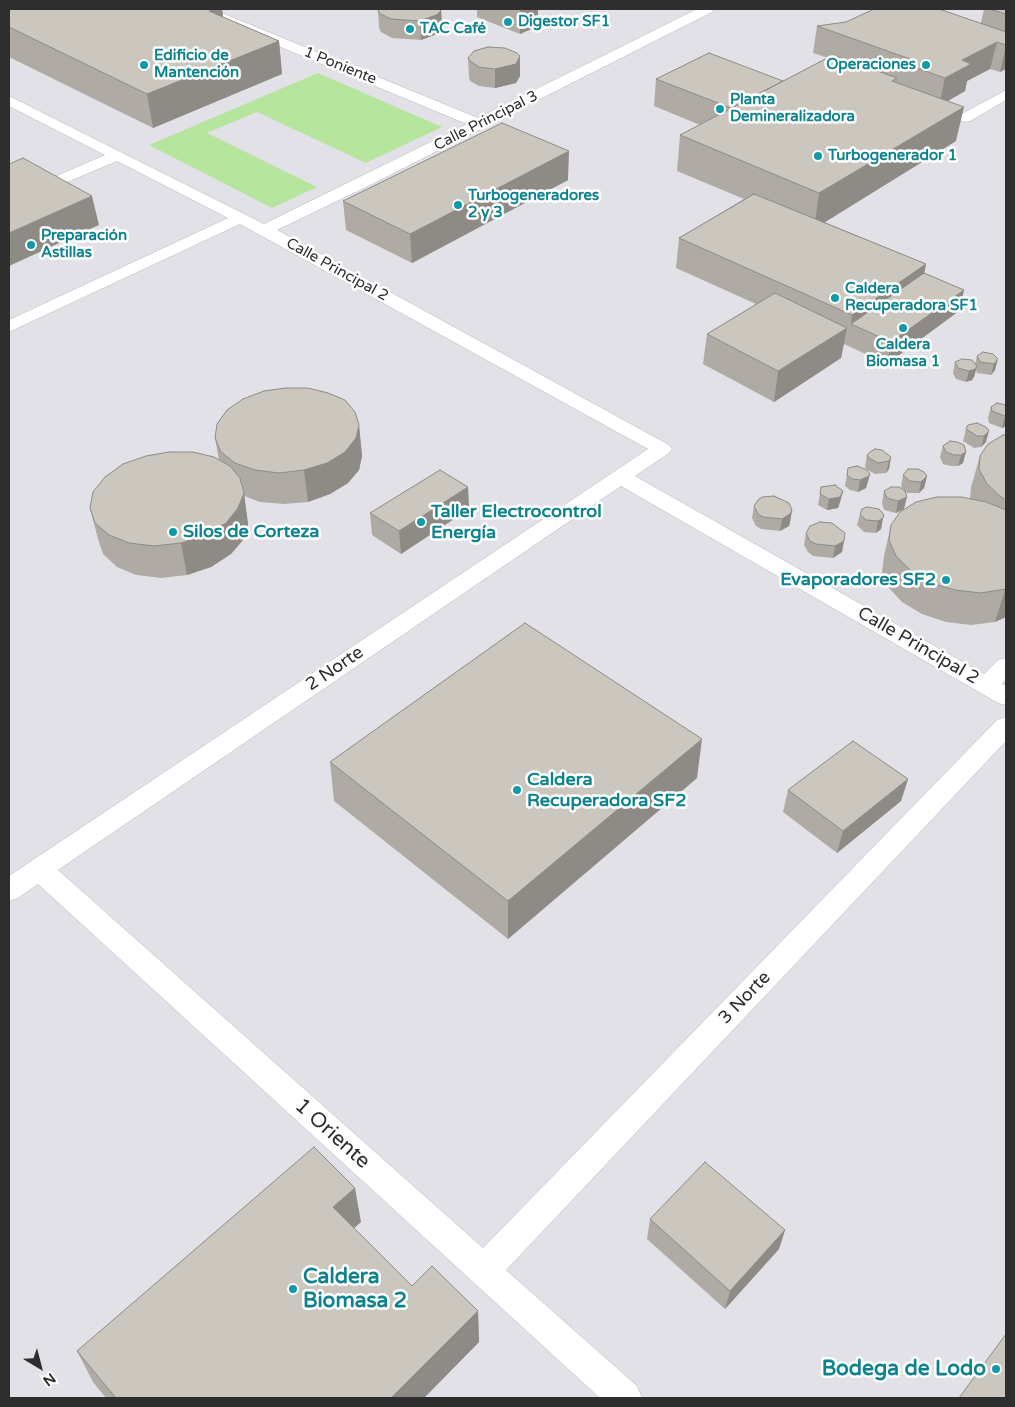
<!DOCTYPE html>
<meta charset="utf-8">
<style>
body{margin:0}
#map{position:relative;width:1015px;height:1407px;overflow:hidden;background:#efe9e1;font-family:"Varela Round",sans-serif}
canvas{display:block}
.frame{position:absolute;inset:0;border:10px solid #2e2e2e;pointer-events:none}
.north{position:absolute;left:15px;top:1342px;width:50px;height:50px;-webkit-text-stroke:4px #fff;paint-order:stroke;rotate:143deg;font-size:14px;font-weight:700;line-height:20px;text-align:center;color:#2e2e2e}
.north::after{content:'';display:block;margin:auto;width:18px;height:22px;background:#2e2e2e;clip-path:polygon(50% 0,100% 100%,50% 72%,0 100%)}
</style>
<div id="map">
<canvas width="1015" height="1407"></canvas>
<div class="frame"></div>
<div class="north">N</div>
</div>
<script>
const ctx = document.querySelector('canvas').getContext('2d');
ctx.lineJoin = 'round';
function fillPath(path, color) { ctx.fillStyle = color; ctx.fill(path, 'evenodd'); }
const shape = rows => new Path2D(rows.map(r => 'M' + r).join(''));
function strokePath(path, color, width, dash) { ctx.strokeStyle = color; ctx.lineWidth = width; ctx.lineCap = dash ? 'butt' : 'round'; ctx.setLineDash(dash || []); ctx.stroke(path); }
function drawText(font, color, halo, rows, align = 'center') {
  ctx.font = font + ' "Varela Round",sans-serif'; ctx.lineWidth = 5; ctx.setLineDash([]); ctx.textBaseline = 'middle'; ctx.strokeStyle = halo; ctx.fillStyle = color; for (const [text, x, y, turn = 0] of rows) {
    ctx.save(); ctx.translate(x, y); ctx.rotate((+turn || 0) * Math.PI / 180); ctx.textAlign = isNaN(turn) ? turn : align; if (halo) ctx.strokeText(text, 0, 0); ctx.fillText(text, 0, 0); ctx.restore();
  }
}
fillPath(shape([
 [9,9,1006,9,1006,1398,9,1398]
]), '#e3e1e8');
fillPath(shape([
 [318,73,442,127,366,163,257,112,207,133,317,187,272,208,149,145]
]), '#b6e59e');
const lane = shape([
 [194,9,212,9,478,118,697,9,714,9,712,12,368,186,277,230,669,445,672,449,669,453,635,476,984,674,998,660,1006,658,1006,679,1002,684,1006,686,1006,705,998,703,621,486,58,870,483,1248,997,720,1006,717,1006,741,506,1270,637,1386,642,1398,600,1398,38,884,18,898,9,901,9,876,648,449,240,224,9,332,9,320,228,218,117,161,46,191,9,172,9,161,47,180,105,155,9,106,9,96,264,224,467,124,196,12,194,9],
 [1006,90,1006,100,970,121,965,122,960,121,958,118,960,115,1006,90]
]);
strokePath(lane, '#b4b7c1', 1);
fillPath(lane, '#fff');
fillPath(shape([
 [9,9,222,9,223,17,279,41,282,74,153,128,9,57],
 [378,9,441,9,442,26,441,30,437,34,421,40,392,38,381,32,379,28],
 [477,9,538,9,538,26,520,34,477,17],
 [984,9,1006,9,1006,69,1000,72,990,69,967,81,965,91,948,101,956,141,824,222,926,264,924,273,964,290,959,311,887,364,844,344,841,358,774,402,703,364,707,334,756,304,676,268,679,238,744,199,677,171,680,135,700,125,654,106,656,79,783,81,828,58,813,53,817,26,981,23],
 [520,56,520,76,516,83,495,88,479,86,470,81,469,77,468,58],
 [568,180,412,263,346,230,343,201],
 [993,354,995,370,991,375,977,373,976,370,974,377,972,380,966,382,956,379,953,373,955,362,975,364,977,356],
 [1006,405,1006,426,1002,428,989,423,988,418,991,407],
 [359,425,362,456,359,470,348,483,330,494,308,502,284,504,260,502,244,496,248,524,243,540,231,554,211,567,187,575,161,578,136,575,117,567,103,554,98,539,90,508,219,460,215,438],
 [986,427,986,442,981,447,974,448,963,441,966,429],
 [1006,435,1006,617,995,622,971,625,946,622,922,614,902,602,889,588,882,572,884,556,891,525,970,499,971,487,980,456],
 [964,445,963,463,958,466,951,466,943,464,940,457,943,446],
 [867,455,891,457,889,469,886,473,875,474,866,469,865,467],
 [848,468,870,474,866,488,858,492,850,490,845,486],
 [903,475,927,476,924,488,919,493,907,493,905,491,904,509,896,513,884,510,882,503,884,491,904,490,901,487],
 [468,487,469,509,401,554,372,535,370,513],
 [821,487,843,491,840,502,838,508,827,510,818,505],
 [754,506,792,510,790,522,789,526,780,531,761,529,756,526,752,518],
 [860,514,883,518,881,529,876,533,864,532,857,525],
 [806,533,844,541,842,552,833,558,813,556,808,552,804,545],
 [330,762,697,778,508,939,334,801],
 [908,779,901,801,837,853,783,812,788,790],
 [650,1219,785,1230,779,1249,725,1309,647,1239],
 [361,1222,354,1228,412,1286,478,1311,479,1342,424,1398,106,1398,93,1382,77,1351]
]), '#afaba4');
fillPath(shape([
 [214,9,222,9,226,39,209,11],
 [441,9,442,26,441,30,437,34,421,40,420,21],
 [520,9,538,9,538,26,520,34],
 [279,41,282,74,153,128,147,94],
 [997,42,990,69,967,81,965,91,939,106,945,78,962,60],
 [1006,46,1006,69,1000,72],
 [520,56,520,76,516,83,495,88,495,69],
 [964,107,956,141,814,229,819,193],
 [569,151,568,180,412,263,410,234],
 [92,196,99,225,9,266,9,233],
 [926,264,920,294,851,324,852,315],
 [964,290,959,311,887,364,891,342],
 [847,328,841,358,774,402,778,371],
 [998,359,995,370,991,375,994,364],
 [977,366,974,377,972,380,966,382,969,371],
 [1005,416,1006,416,1006,426,1002,428],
 [359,425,362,456,359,470,348,483,330,494,308,502,304,470],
 [989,431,986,442,981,447,984,436],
 [966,452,963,463,958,466,961,455],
 [891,457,889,469,886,473,889,461],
 [870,474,866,488,858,492,860,480],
 [927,476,924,488,919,493,921,482],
 [468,487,469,509,401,554,399,531],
 [843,491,840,502,838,508,827,510,829,499],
 [244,493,248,524,243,540,231,554,211,567,187,575,181,543],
 [907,497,904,509,896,513,898,501],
 [792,510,790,522,789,526,780,531,782,519],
 [883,518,881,529,876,533,878,521],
 [844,541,842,552,833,558,835,546],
 [1006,589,1006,617,995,622,1005,590],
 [702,739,697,778,508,939,508,901],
 [908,779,901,801,837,853,843,831],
 [355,1188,361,1222,339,1241,333,1207],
 [785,1230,779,1249,725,1309,730,1291],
 [478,1311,479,1342,424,1398,391,1398]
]), '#8e8b86');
const building = shape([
 [9,9,214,9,209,11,279,41,147,94,9,27,9,9],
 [378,9,441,9,440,12,436,15,420,21,391,19,379,13,378,9],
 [874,9,939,9,1006,32,1006,45,997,42,962,60,971,64,945,78,906,64,913,60,817,26,846,22,874,9],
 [989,9,1006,9,1006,14,989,9],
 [488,47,505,48,517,53,520,56,516,64,495,69,479,67,470,61,468,58,474,51,488,47],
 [709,53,783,81,731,108,656,79,709,53],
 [833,55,897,78,892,81,964,107,819,193,680,135,833,55],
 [502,123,569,151,410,234,343,201,502,123],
 [23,158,92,196,9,233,9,164,23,158],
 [754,194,926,264,852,315,679,238,754,194],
 [924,273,964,290,891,342,851,324,924,273],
 [775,293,847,328,778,371,707,334,775,293],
 [983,352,993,354,998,359,994,364,980,362,977,356,983,352],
 [962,359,972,360,977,366,975,369,969,371,958,368,955,362,962,359],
 [286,388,308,388,328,393,345,400,355,412,359,425,356,438,345,452,327,463,304,470,279,473,255,470,235,463,221,452,215,438,217,424,227,410,243,399,264,391,286,388],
 [997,403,1006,405,1006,416,1005,416,992,411,991,407,997,403],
 [977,423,986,427,989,431,984,436,977,436,966,429,968,425,977,423],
 [1003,435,1006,435,1006,500,1001,497,987,484,979,469,980,456,988,444,1003,435],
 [950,441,957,442,964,445,966,452,961,455,954,455,946,452,943,446,950,441],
 [875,449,882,450,891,457,889,461,878,463,869,458,867,455,870,452,875,449],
 [169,452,193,452,214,457,230,466,240,478,244,493,238,508,226,523,205,535,181,543,154,546,129,543,109,535,95,523,90,508,93,492,105,477,123,464,146,456,169,452],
 [857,466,867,470,870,474,869,476,860,480,852,479,847,475,848,468,857,466],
 [908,469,918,469,924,472,927,476,921,482,910,481,903,475,908,469],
 [440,470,468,487,399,531,370,513,440,470],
 [835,485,843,491,840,497,829,499,820,494,821,487,835,485],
 [891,487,899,487,905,491,907,497,898,501,887,498,884,491,891,487],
 [774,496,789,503,792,510,790,514,782,519,763,517,758,514,754,506,758,500,762,497,774,496],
 [937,497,962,497,986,502,1006,510,1006,589,981,593,955,590,931,583,910,570,896,556,889,540,891,525,900,512,916,502,937,497],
 [867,507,879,509,884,515,883,518,878,521,866,520,860,514,862,509,867,507],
 [820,522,832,523,845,533,844,541,835,546,816,544,810,541,806,533,810,526,820,522],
 [525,623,702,739,508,901,330,762,525,623],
 [853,741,908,779,843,831,788,790,853,741],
 [314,1147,355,1188,333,1207,412,1286,432,1266,478,1311,391,1398,116,1398,77,1351,314,1147],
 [705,1162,785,1230,730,1291,650,1219,705,1162],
 [1006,1334,1006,1398,959,1398,1006,1334]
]);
fillPath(building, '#cbc7bf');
strokePath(building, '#8e8b86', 1);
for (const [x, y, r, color] of [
 [508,22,5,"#0f9aa8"],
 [410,29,5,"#0f9aa8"],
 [144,65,5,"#0f9aa8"],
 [926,65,5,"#0f9aa8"],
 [720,109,5,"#0f9aa8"],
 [818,156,5,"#0f9aa8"],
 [458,205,5,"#0f9aa8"],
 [31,245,5,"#0f9aa8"],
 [835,298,5,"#0f9aa8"],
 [903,328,5,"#0f9aa8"],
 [421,522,5,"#0f9aa8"],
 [173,532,5,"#0f9aa8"],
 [946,580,5,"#0f9aa8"],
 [517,790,5,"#0f9aa8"],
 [293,1289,5,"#0f9aa8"],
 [996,1369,5,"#0f9aa8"]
]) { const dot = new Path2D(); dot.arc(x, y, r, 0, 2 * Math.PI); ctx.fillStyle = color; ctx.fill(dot); strokePath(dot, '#fff', 2); }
drawText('bold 15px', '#0d838f', '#fff', [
 ["Digestor SF1",518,22],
 ["TAC Café",420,29],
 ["Edificio de",154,56],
 ["Mantención",154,73],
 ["Operaciones",916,65,"right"],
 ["Planta",730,100],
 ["Demineralizadora",730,117],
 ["Turbogenerador 1",828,156],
 ["Turbogeneradores",468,196],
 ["2 y 3",468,213],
 ["Preparación",41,236],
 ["Astillas",41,253],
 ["Caldera",845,289],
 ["Recuperadora SF1",845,306],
 ["Caldera",903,345,"center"],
 ["Biomasa 1",903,362,"center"]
], 'left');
drawText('15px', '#2e2e2e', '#fff', [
 ["1 Poniente",340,66,22],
 ["Calle Principal 3",486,121,-27],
 ["Calle Principal 2",337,270,29]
]);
drawText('bold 18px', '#0d838f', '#fff', [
 ["Taller Electrocontrol",431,512],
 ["Energía",431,533],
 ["Silos de Corteza",183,532],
 ["Evaporadores SF2",936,580,"right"],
 ["Caldera",527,780],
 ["Recuperadora SF2",527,801]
], 'left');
drawText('18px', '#2e2e2e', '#fff', [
 ["Calle Principal 2",918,646,30],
 ["2 Norte",335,669,-34],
 ["3 Norte",745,998,-46]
]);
drawText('21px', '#2e2e2e', '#fff', [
 ["1 Oriente",332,1134,42]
]);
drawText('bold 21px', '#0d838f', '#fff', [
 ["Caldera",303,1277],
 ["Biomasa 2",303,1301],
 ["Bodega de Lodo",986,1369,"right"]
], 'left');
</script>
